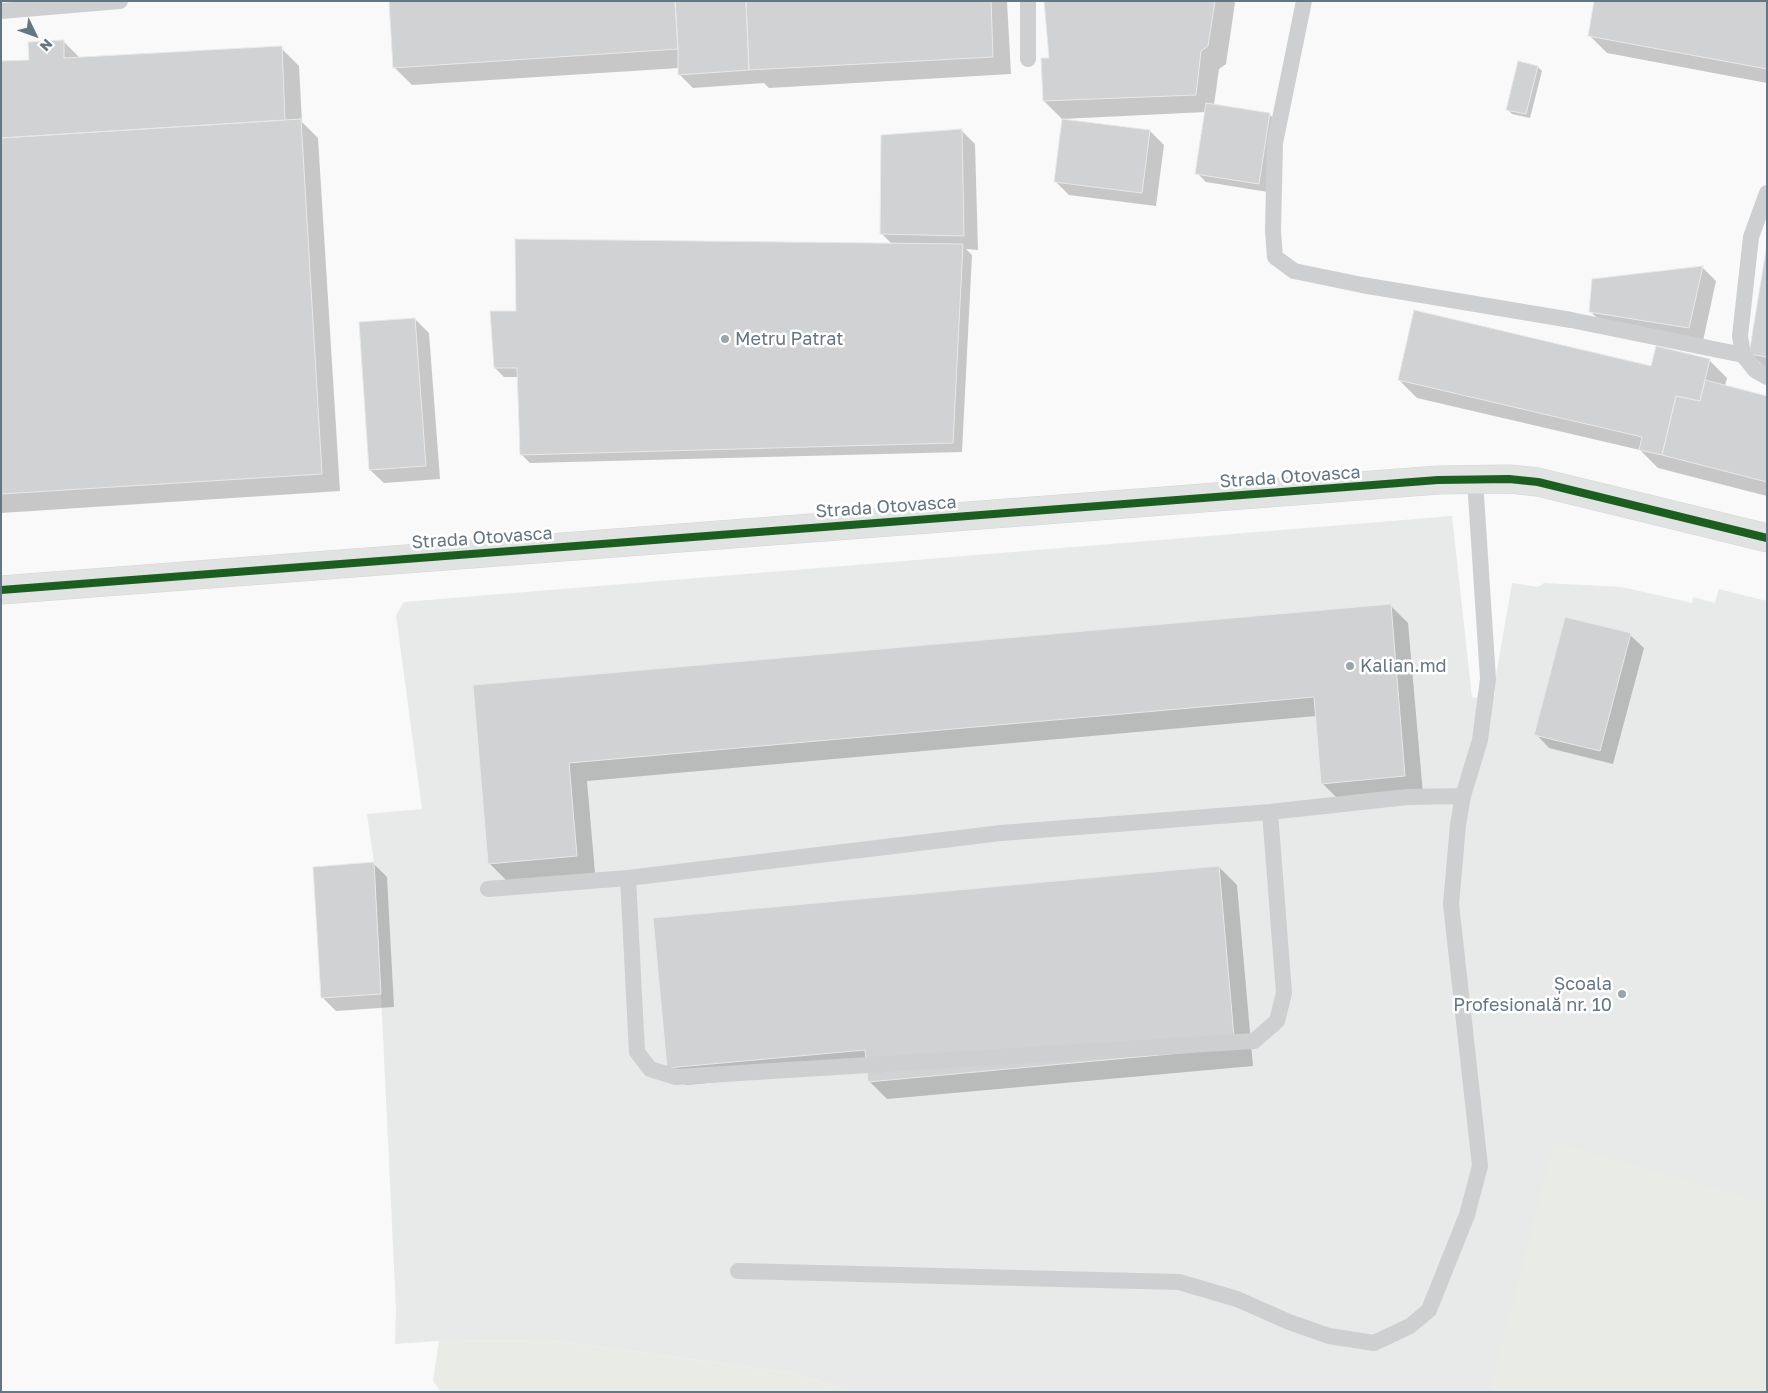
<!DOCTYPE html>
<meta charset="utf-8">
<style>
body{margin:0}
#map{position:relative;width:1768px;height:1393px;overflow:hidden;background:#f9f9f9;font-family:"Golos Text",sans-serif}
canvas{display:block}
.frame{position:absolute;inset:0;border:2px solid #657683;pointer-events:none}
.north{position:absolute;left:10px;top:10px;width:50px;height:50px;-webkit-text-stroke:4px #fff;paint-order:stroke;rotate:132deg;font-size:14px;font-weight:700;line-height:20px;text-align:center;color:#657683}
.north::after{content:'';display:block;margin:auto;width:18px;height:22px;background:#657683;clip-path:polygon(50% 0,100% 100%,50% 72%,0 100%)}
</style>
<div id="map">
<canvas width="1768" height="1393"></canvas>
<div class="frame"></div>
<div class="north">N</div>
</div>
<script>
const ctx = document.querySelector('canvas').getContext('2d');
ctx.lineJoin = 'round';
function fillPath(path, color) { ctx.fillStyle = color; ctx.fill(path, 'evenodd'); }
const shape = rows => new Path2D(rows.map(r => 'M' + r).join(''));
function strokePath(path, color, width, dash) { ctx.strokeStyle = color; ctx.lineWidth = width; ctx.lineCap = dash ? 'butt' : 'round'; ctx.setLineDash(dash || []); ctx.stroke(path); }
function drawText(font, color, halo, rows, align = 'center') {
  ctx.font = font + ' "Golos Text",sans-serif'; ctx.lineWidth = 5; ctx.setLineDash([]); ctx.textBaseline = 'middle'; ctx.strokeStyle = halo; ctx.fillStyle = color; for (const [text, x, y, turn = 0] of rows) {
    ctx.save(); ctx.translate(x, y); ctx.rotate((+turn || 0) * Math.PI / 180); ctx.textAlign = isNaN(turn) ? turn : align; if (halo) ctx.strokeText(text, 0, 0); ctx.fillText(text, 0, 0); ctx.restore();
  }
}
fillPath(shape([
 [1452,516,1472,698,1495,695,1494,687,1512,583,1538,587,1544,583,1622,587,1692,603,1693,597,1715,603,1719,589,1767,601,1767,1392,854,1392,793,1373,550,1340,439,1341,395,1344,396,1309,381,994,374,862,367,814,422,809,396,615,404,602]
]), '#e8e9e9');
fillPath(shape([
 [1554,1142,1767,1203,1767,1392,1489,1392],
 [550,1340,793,1373,854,1392,441,1392,433,1381,439,1341]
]), '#e8ebe6');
fillPath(shape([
 [390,1,1007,1,1011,74,769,88,764,83,693,88,679,74,679,68,412,85,394,67],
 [1045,1,1234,1,1235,3,1226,64,1219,69,1214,105,1269,114,1278,123,1268,192,1206,182,1197,173,1206,112,1062,119,1044,101,1050,59],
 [1767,1,1767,83,1607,53,1589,35],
 [63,41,80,58,281,48,299,66,302,122,318,138,340,491,1,513,1,62,30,61],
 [1538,67,1542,71,1530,118,1512,114,1507,109],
 [1063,120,1150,131,1164,145,1156,206,1069,195,1055,181],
 [962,131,975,144,978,250,966,249,972,255,962,452,530,463,521,454,518,377,504,377,495,368,517,312,893,245,881,233],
 [1767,252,1767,370,1751,354],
 [1703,268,1716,281,1703,341,1604,325,1590,311,1593,281],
 [415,319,429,333,440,479,384,483,370,470],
 [1709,360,1727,378,1725,386,1767,397,1767,496,1658,468,1640,450,1417,398,1399,380,1652,367],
 [1390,605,1408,623,1423,794,1340,801,1322,783,1316,716,587,781,595,873,507,881,489,863,474,686],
 [1630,635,1644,648,1613,764,1549,748,1536,734],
 [374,864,387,877,394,1007,336,1011,322,997],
 [1219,867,1237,885,1253,1066,887,1099,869,1081,868,1068,686,1085,668,1067]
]), '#0003');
const building = shape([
 [389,1,675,1,678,49,393,68,389,1],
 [675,1,746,1,749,70,678,75,678,49,675,1],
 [746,1,991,1,993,57,749,70,746,1],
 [1044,1,1215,1,1208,46,1201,51,1196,95,1043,101,1041,58,1049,58,1044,1],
 [1594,1,1767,1,1767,69,1588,36,1594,1],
 [64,40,64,58,282,46,285,120,1,138,1,61,29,60,28,42,64,40],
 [1518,61,1538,66,1526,114,1506,110,1518,61],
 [1206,103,1270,113,1259,184,1195,174,1206,103],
 [301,119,322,474,1,494,1,138,301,119],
 [1062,119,1150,130,1142,193,1054,182,1062,119],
 [962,129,964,236,880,234,881,135,962,129],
 [515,239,963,244,953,443,520,455,517,368,494,368,490,311,516,311,515,239],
 [1767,244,1767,357,1749,354,1767,244],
 [1703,266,1689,328,1589,312,1592,279,1703,266],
 [1414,310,1651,366,1656,346,1710,359,1700,401,1676,396,1662,455,1639,450,1642,437,1398,380,1414,310],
 [415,318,426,466,369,470,359,322,415,318],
 [1705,380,1767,396,1767,482,1662,455,1676,396,1700,401,1705,380],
 [1391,604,1405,776,1321,784,1314,697,569,763,577,856,488,864,473,685,1391,604],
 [1565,617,1631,633,1600,751,1534,735,1565,617],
 [374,862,381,994,321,998,313,867,374,862],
 [1219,866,1235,1048,868,1082,865,1050,667,1068,653,918,1219,866]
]);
fillPath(building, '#d0d2d3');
strokePath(building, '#e8e8e8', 1);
const secondary = shape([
 [1,590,1438,480,1509,479,1538,482,1767,538]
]);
strokePath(secondary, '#d5d6d7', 29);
strokePath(shape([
 [1304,1,1275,143,1273,231,1275,257,1294,271,1362,285,1571,320,1743,355],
 [1,11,120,1],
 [1028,59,1028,1],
 [1767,193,1751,237,1740,336,1743,355,1755,370,1767,377],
 [628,878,637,1052,650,1069,676,1077,1254,1041,1277,1021,1284,993,1270,812],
 [488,889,628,878,1001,833,1270,812,1407,797,1463,796],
 [738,1271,1179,1282,1237,1299,1289,1322,1329,1336,1374,1343,1410,1326,1429,1310,1467,1215,1480,1166,1451,904,1458,825,1463,796,1480,740,1488,679,1475,480]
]), '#cecfd0', 16);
strokePath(secondary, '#e1e2e2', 28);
strokePath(shape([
 [1,590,1438,480,1509,479,1538,482,1767,538]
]), '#1b5e20', 8);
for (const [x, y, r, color] of [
 [725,339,5,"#99a4ac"],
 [1350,666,5,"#99a4ac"],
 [1622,994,5,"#99a4ac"]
]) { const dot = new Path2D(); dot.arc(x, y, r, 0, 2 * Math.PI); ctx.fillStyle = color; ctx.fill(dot); strokePath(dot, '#fff', 2); }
drawText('18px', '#657683', '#fff', [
 ["Metru Patrat",735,339],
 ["Kalian.md",1360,666],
 ["Școala",1612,984,"right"],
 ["Profesională nr. 10",1612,1005,"right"]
], 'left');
drawText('18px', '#657683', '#fff', [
 ["Strada Otovasca",1290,477,-4],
 ["Strada Otovasca",886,507,-4],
 ["Strada Otovasca",482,538,-4]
]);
</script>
